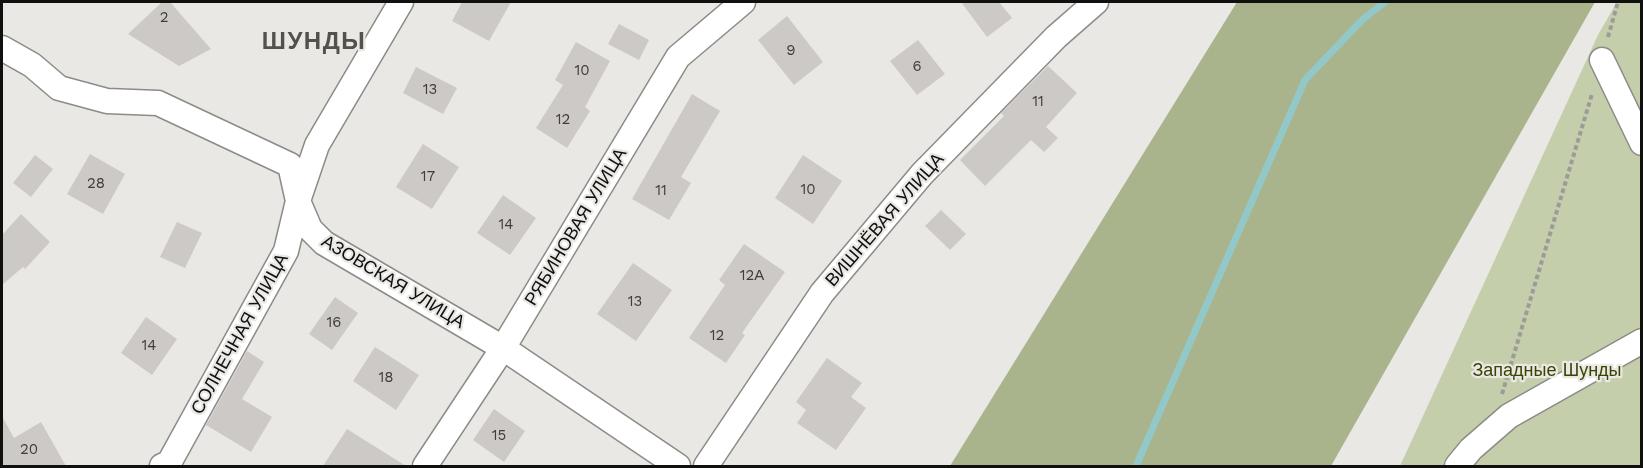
<!DOCTYPE html>
<meta charset="utf-8">
<style>
body{margin:0}
#map{position:relative;width:1643px;height:468px;overflow:hidden;background:#e9e8e4;font-family:"Work Sans",sans-serif}
canvas{display:block}
.frame{position:absolute;inset:0;border:3px solid #10100e;pointer-events:none}
</style>
<div id="map">
<canvas width="1643" height="468"></canvas>
<div class="frame"></div>
</div>
<script>
const ctx = document.querySelector('canvas').getContext('2d');
ctx.lineJoin = 'round';
function fillPath(path, color) { ctx.fillStyle = color; ctx.fill(path, 'evenodd'); }
const shape = rows => new Path2D(rows.map(r => 'M' + r).join(''));
function strokePath(path, color, width, dash) { ctx.strokeStyle = color; ctx.lineWidth = width; ctx.lineCap = dash ? 'butt' : 'round'; ctx.setLineDash(dash || []); ctx.stroke(path); }
function drawText(font, color, halo, rows, align = 'center') {
  ctx.font = font + ' "Work Sans",sans-serif'; ctx.lineWidth = 4.5; ctx.setLineDash([]); ctx.textBaseline = 'middle'; ctx.strokeStyle = halo; ctx.fillStyle = color; for (const [text, x, y, turn = 0] of rows) {
    ctx.save(); ctx.translate(x, y); ctx.rotate((+turn || 0) * Math.PI / 180); ctx.textAlign = isNaN(turn) ? turn : align; if (halo) ctx.strokeText(text, 0, 0); ctx.fillText(text, 0, 0); ctx.restore();
  }
}
fillPath(shape([
 [1617,2,1641,2,1641,466,1400,466,1598,35]
]), '#c5ceab');
fillPath(shape([
 [1237,2,1595,2,1331,466,950,466]
]), '#aab48c');
strokePath(shape([
 [1136,466,1305,80,1362,20,1385,2]
]), '#92c8c8', 7);
fillPath(shape([
 [162,2,170,2,211,49,179,66,128,34],
 [462,2,511,2,489,41,452,21],
 [961,2,999,2,1012,18,987,37],
 [787,16,823,62,794,85,758,40],
 [619,24,649,40,639,60,608,44],
 [918,40,945,74,917,95,890,61],
 [576,42,610,61,585,107,590,111,567,148,536,128,563,85,555,80],
 [1048,66,1077,93,1046,127,1058,138,1044,152,1031,140,985,186,960,160,1004,116,1001,113],
 [416,67,457,88,443,114,403,93],
 [692,94,720,111,681,177,691,183,669,220,632,199],
 [423,144,459,167,432,209,396,187],
 [90,154,125,174,103,214,67,194],
 [35,155,53,169,31,197,13,183],
 [803,155,842,181,813,224,775,198],
 [503,195,536,218,510,255,477,233],
 [941,210,966,234,950,250,925,226],
 [21,214,50,242,25,269,23,267,2,285,2,235],
 [177,222,202,233,185,268,160,257],
 [744,244,785,272,742,333,745,335,726,363,689,338,725,285,719,280],
 [633,263,672,290,636,341,597,314],
 [335,297,358,313,332,350,309,334],
 [146,317,177,339,152,375,121,353],
 [375,347,419,375,396,410,353,381],
 [247,351,264,362,242,399,272,417,251,452,206,425],
 [827,358,862,383,851,397,866,408,836,450,797,423,806,410,796,402],
 [494,409,525,431,504,462,473,440],
 [2,416,14,438,41,422,66,466,2,466],
 [347,429,406,466,323,466]
]), '#cdc9c7');
const minor = shape([
 [2,48,32,65,59,88,107,101,158,103,290,165,298,201,310,229,324,243,503,348,678,466],
 [1602,60,1642,143],
 [162,466,169,463,286,251,298,201,317,145,401,2],
 [425,466,503,348,678,57,743,2],
 [706,466,822,293,922,174,1056,37,1096,2],
 [1457,466,1471,449,1509,416,1642,341]
]);
strokePath(minor, '#8c8b88', 27);
strokePath(shape([
 [1608,37,1618,2],
 [1502,394,1592,94]
]), '#9c9b98', 4, [4.5, 3]);
strokePath(minor, '#fff', 24);
drawText('15px', '#3f3e3c', null, [
 ["2",164,18],
 ["9",791,51],
 ["6",917,67],
 ["10",582,71],
 ["13",430,90],
 ["11",1038,102],
 ["12",563,120],
 ["17",428,177],
 ["28",96,184],
 ["10",808,190],
 ["11",661,191],
 ["14",506,225],
 ["12А",752,276],
 ["13",635,302],
 ["16",334,323],
 ["12",717,336],
 ["14",149,346],
 ["18",386,378],
 ["15",499,436],
 ["20",29,450]
]);
drawText('18px', '#10100e', '#e9e8e4', [
 ["ВИШНЁВАЯ УЛИЦА",885,220,-49],
 ["РЯБИНОВАЯ УЛИЦА",576,227,-59],
 ["АЗОВСКАЯ УЛИЦА",393,282,31],
 ["СОЛНЕЧНАЯ УЛИЦА",240,334,-61]
]);
drawText('18px', '#3a4400', '#e9e8e4', [
 ["Западные Шунды",1547,371]
]);
ctx.letterSpacing = '1.5px';
drawText('bold 24px', '#52514e', '#e9e8e4', [
 ["ШУНДЫ",314,42]
]);
ctx.letterSpacing = '0px';
</script>
